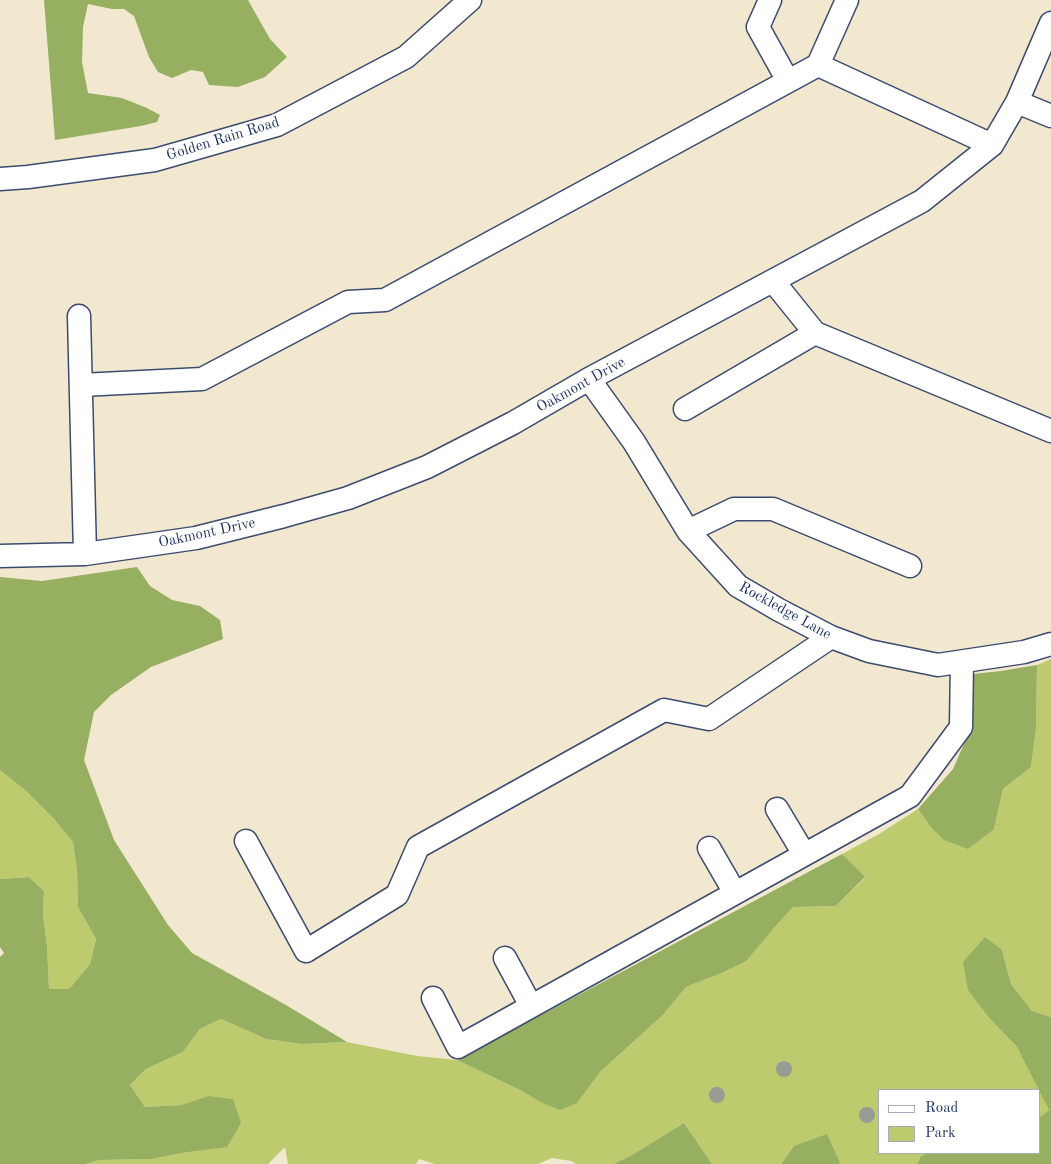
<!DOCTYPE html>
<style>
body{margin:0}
#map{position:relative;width:1051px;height:1164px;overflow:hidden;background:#f2e8d0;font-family:"Old Standard TT",serif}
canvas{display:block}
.legend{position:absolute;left:878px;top:1089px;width:162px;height:65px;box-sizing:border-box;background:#fff;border:1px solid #a4acbf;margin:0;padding:6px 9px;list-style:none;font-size:15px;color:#1b2f5e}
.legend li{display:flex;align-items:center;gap:10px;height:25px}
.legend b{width:25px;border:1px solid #a4acbf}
</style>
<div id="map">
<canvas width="1051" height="1164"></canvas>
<ul class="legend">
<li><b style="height:6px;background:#fff"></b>Road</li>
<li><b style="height:14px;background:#bdcb6e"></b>Park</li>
</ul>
</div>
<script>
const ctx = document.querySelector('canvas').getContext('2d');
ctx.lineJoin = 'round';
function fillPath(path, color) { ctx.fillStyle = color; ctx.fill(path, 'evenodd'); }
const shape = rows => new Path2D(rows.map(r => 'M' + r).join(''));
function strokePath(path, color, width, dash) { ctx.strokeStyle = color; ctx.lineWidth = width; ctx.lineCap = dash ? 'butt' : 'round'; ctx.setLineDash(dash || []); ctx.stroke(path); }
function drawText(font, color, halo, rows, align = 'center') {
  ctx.font = font + ' "Old Standard TT",serif'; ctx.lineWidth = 4.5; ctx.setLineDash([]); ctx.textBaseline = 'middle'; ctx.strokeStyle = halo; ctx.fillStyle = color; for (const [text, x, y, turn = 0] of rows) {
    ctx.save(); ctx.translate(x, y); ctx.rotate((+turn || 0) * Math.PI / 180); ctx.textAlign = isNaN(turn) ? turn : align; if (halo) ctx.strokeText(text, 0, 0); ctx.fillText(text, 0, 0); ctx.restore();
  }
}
fillPath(shape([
 [1051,659,1051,1017,1032,1011,1011,984,1002,950,990,1019,1017,1047,1034,1078,1049,1110,1040,1117,1040,1090,880,1090,880,1153,929,1153,921,1156,917,1164,838,1164,839,1163,794,1146,781,1164,712,1164,684,1123,632,1155,613,1164,576,1164,571,1161,552,1158,538,1164,435,1164,419,1159,416,1164,288,1164,285,1147,268,1164,85,1164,100,1160,152,1159,187,1152,208,1096,181,1105,145,1107,130,1085,146,1069,183,1052,200,1029,221,1019,266,1039,302,1044,347,1042,417,1056,457,1060,522,1091,540,1102,577,1103,601,1071,663,1015,686,987,719,974,773,929,793,907,836,906,865,878,842,854,879,834,918,809,930,826,994,829,1003,789,1031,767,1036,729,1037,665],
 [0,770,26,791,54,819,73,842,77,871,78,907,96,939,90,964,69,989,49,989,47,945,43,915,44,891,29,877,0,879]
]), '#bdcb6e');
fillPath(shape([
 [44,0,248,0,270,39,287,57,265,77,238,87,209,85,203,72,191,70,172,78,158,72,149,57,134,16,124,9,112,9,88,4,83,27,82,62,88,93,122,98,147,108,160,115,157,122,141,126,55,140],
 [137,567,150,586,172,600,200,606,220,620,223,639,151,667,111,695,94,712,84,760,114,840,168,925,192,953,286,1005,347,1042,302,1044,266,1039,221,1019,200,1029,183,1052,146,1069,130,1085,145,1107,181,1105,208,1096,233,1099,241,1123,227,1147,187,1152,152,1159,100,1160,85,1164,0,1164,0,957,4,953,0,947,0,879,29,877,44,891,43,915,47,945,49,989,69,989,90,964,96,939,78,907,77,871,73,842,54,819,26,791,0,770,0,577,42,581],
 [1037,665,1036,729,1031,767,1003,789,994,829,968,849,944,840,930,826,918,809,953,769,971,728,973,674,1001,671],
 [842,854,865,877,836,906,793,907,773,929,746,961,719,974,686,987,663,1015,601,1071,577,1103,560,1110,540,1102,522,1091,457,1060],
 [985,937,1002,950,1011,984,1032,1011,1051,1017,1051,1164,917,1164,921,1156,929,1153,1040,1153,1040,1117,1049,1110,1017,1047,990,1019,968,990,963,962],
 [684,1123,712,1164,613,1164,632,1155],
 [827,1134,840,1163,838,1164,781,1164,794,1146]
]), '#96af61');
const minor = shape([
 [770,0,758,27,788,81],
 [818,65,847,0],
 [1017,102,1051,116],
 [0,179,28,177,155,160,277,125,406,57,470,0],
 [773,281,815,333,1051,431],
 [79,316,85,554],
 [589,379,634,442,688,531,738,586,779,610,831,637,869,651,938,665,1024,652,1051,644],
 [81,385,202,379,348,302,385,300,818,65,992,145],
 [685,409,815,333],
 [688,531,734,509,773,509,910,566],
 [0,556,85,554,196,538,284,516,348,498,427,467,513,423,589,379,922,201,992,145,1017,102,1051,23],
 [777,809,804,854],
 [246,841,306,951,397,895,418,847,664,710,709,719,831,637],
 [709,848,735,893],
 [505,958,531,1006],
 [433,998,458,1047,910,796,961,727,962,662]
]);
strokePath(minor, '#3b4b6f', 25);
strokePath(minor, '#fff', 22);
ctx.fillStyle = '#979c94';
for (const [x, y] of [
 [784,1069],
 [717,1095],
 [867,1115]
]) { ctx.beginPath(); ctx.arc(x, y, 8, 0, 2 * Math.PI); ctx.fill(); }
drawText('15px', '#1b2f5e', '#fff', [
 ["Golden Rain Road",223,139,-17],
 ["Oakmont Drive",581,385,-29],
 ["Oakmont Drive",207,533,-12],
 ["Rockledge Lane",785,611,29]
]);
</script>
